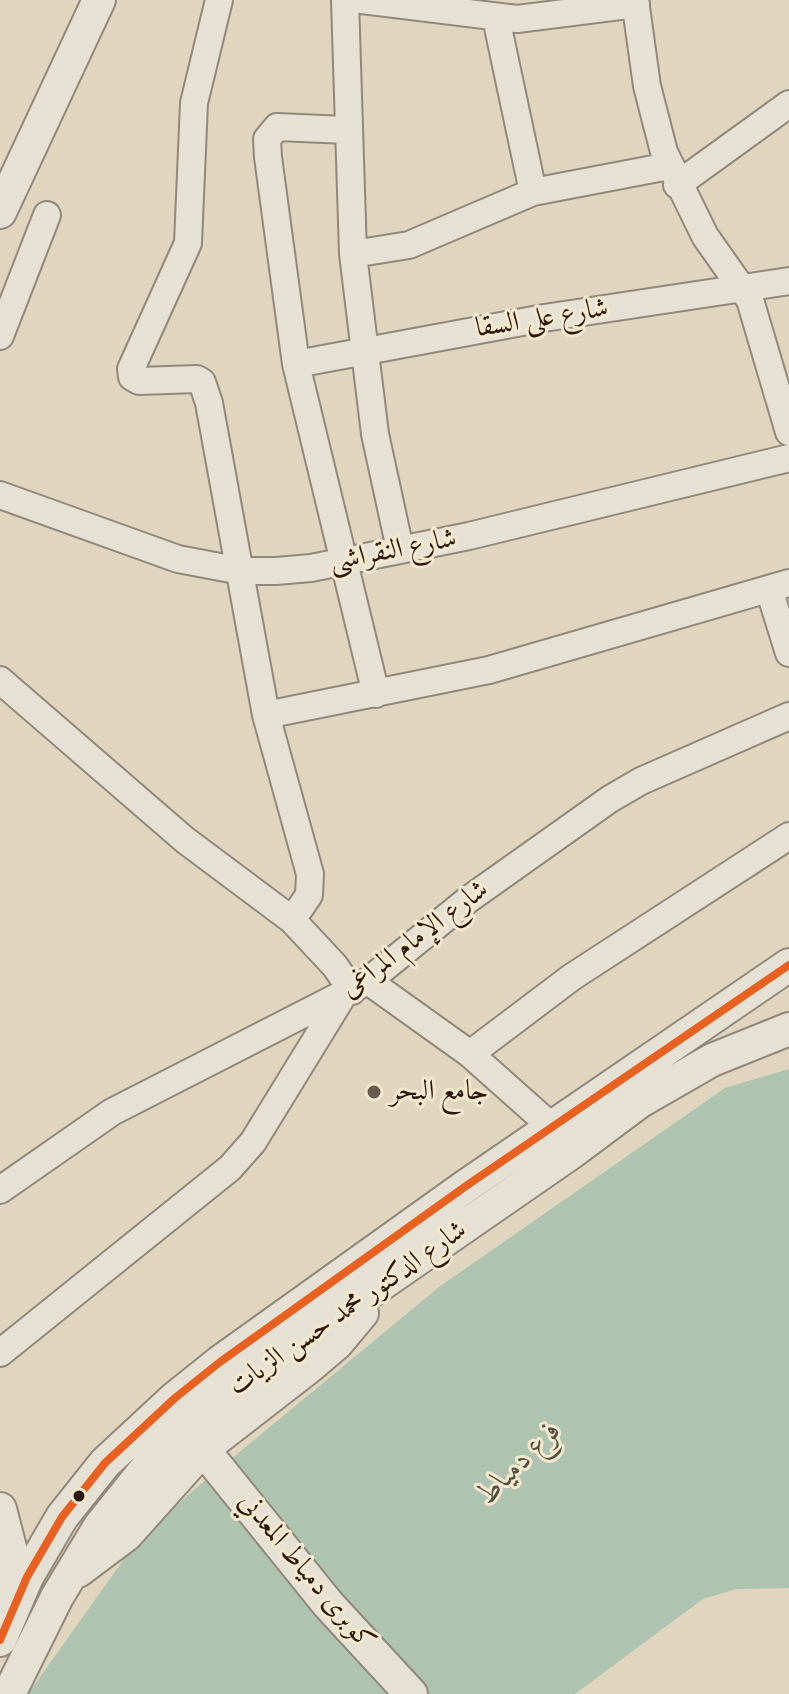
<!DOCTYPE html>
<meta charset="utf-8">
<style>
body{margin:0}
canvas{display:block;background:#e0d6bf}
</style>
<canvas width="789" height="1694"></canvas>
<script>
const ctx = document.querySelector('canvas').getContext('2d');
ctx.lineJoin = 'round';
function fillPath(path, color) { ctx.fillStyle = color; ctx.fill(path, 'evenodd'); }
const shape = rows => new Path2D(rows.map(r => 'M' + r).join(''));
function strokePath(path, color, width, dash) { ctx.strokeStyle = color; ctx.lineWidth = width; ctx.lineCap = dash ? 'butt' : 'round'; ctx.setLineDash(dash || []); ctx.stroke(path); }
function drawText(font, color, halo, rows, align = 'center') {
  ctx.font = font + ' "IM FELL French Canon",Amiri,serif'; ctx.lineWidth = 6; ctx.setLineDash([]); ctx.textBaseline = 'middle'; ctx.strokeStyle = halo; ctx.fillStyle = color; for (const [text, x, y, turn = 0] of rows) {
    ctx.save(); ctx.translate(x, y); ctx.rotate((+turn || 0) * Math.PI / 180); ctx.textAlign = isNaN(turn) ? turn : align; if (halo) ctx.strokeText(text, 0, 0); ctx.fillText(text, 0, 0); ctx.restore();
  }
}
fillPath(shape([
 [789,1069,789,1588,737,1589,703,1599,575,1694,28,1694,136,1542,196,1488,439,1287,725,1088]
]), '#aec4b0');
const minor = shape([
 [219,0,194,103,188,243,131,369,132,377,139,381,197,379,202,382,209,403,266,715,310,874,309,895,292,920],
 [345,0,353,254,375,434,400,549],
 [362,0,517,19,636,4],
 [635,0,647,86,664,152,705,236,750,300,789,432],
 [496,18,533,192],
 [347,130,277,127,267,139,268,157,296,364,376,694],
 [677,185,789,104],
 [353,254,409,245,533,192,669,166],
 [0,336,47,215],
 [296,364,544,318,789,281],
 [0,495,178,559,241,571,276,571,311,568,469,536,789,458],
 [769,589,789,653],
 [0,680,185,840,292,920,335,966,352,991],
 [266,715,489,670,789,583],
 [368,981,470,1054,552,1127],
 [470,1054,572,977,789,836],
 [0,1190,112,1112,368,981,469,899,610,799,641,781,789,716],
 [0,1353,230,1168,253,1142,342,997]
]);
const tertiary = shape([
 [0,212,99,0],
 [203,1449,328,1604,411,1694],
 [0,1509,14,1563,14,1598],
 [78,1571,126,1535,203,1449,310,1366,337,1343,362,1313],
 [0,1640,27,1577,62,1517,105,1463,175,1398,220,1362,466,1186,789,965],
 [9,1694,57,1597,100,1526,153,1460,192,1421,234,1386,572,1152,639,1102,712,1060,789,1029]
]);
strokePath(minor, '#91887a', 30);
strokePath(tertiary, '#91887a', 36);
strokePath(minor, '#e6e1d5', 26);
strokePath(tertiary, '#e6e1d5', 32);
strokePath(shape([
 [0,1640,27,1577,62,1517,105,1463,175,1398,220,1362,466,1186,789,965]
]), '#e86121', 8);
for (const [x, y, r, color] of [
 [374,1092,8,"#6b5a4b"],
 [79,1496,7,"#2c180c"]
]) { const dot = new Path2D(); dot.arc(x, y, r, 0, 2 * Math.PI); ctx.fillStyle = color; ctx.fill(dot); strokePath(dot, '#f3e8cd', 3); }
drawText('28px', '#2c180c', '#f3e8cd', [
 ["شارع على السقا",542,319,-9],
 ["شارع النقراشى",393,551,-11],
 ["شارع الإمام المراغى",415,940,-37],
 ["شارع الدكتور محمد حسن الزيات",348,1309,-35],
 ["كوبرى دمياط المعدني",306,1572,50]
]);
drawText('28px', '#2c180c', '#f3e8cd', [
 ["جامع البحر",390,1092]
], 'left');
drawText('italic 30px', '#525143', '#f3e8cd', [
 ["فرع دمياط",520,1463,-45]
]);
</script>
